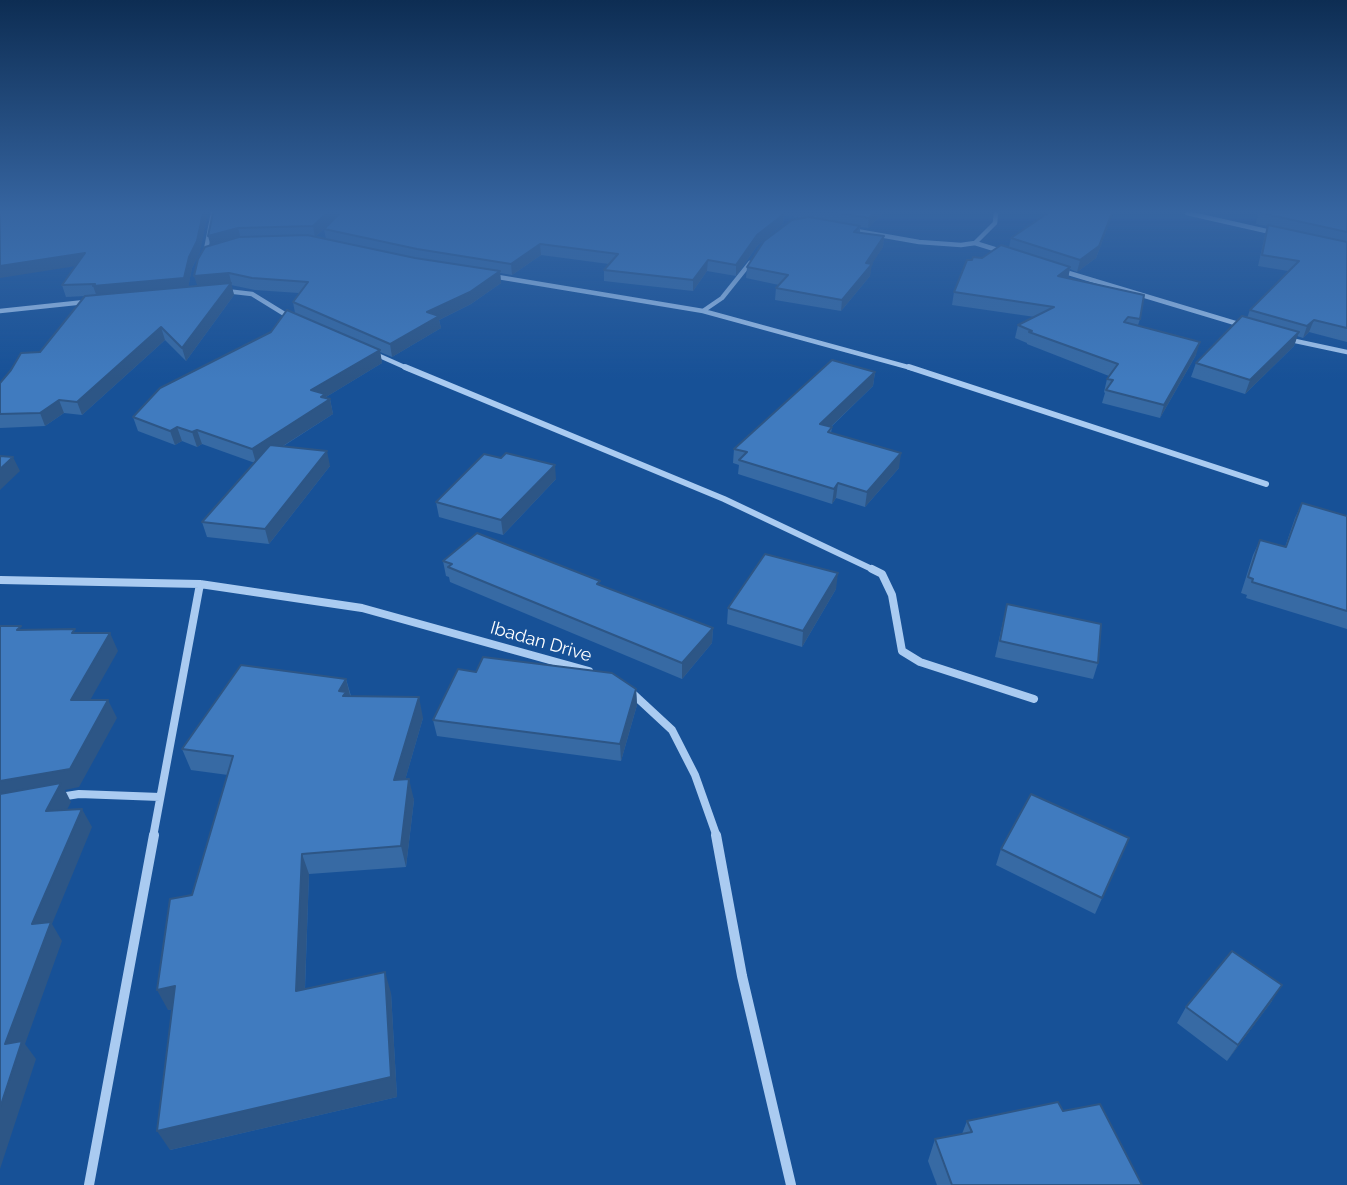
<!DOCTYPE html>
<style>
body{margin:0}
canvas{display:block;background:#175197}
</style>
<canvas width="1347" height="1185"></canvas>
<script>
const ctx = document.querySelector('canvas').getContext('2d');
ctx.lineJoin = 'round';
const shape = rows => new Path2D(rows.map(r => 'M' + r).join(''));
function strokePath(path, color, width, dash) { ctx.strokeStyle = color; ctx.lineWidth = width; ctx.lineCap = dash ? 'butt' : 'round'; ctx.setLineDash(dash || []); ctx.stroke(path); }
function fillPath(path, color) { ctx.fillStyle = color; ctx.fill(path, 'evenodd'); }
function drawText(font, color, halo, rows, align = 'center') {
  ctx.font = font + ' Raleway,sans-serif'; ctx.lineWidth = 5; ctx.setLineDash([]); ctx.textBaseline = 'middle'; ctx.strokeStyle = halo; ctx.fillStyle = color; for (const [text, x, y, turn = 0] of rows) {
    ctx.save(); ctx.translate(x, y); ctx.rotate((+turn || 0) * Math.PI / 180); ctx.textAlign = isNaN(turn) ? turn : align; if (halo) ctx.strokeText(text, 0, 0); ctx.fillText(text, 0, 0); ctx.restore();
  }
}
strokePath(shape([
 [1187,213,1275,233],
 [851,230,919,242,961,245,975,243,1004,252],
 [975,243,995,223,996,213],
 [205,255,213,213],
 [1062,271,1245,326],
 [492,276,703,311,722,298,750,263],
 [226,291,252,294,291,318],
 [0,311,85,302],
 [703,311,915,369],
 [1286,339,1347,352],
 [373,353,409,369]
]), '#aacbf1', 4.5);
strokePath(shape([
 [405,367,724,499,876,571],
 [909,367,1266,484]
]), '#aacbf1', 6);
strokePath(shape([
 [872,569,882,574,892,595,902,651,920,662,1034,699],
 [0,580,200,584,362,608,589,671],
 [631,692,672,730,695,775,717,837],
 [60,797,79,794,160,797],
 [153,837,200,584]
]), '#aacbf1', 8);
strokePath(shape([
 [716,835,742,976,791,1185],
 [89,1185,154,835]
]), '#aacbf1', 10);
fillPath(shape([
 [0,213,200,252,192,268,188,287,197,286,211,245,213,213,883,213,868,228,860,227,860,233,884,236,883,247,871,264,870,276,841,311,775,300,776,288,779,285,746,278,747,267,802,218,784,216,783,224,757,246,736,276,707,271,693,291,604,281,604,270,609,264,541,255,512,275,500,273,501,283,471,304,439,320,441,328,392,357,380,352,382,363,326,397,326,398,330,399,333,414,282,447,330,466,269,544,207,537,202,522,255,463,202,444,197,447,182,441,175,445,138,431,133,417,271,332,295,313,293,302,299,293,255,290,231,285,234,295,186,361,165,340,82,415,64,413,45,426,0,428,0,383,40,352,85,296,66,297,62,285,75,266],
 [324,229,326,239,316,236],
 [1048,213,1113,213,1096,258,1077,272,1070,269,1068,278,1140,319,1138,325,1196,355,1160,418,1102,403,1105,393,1104,392,1107,379,1109,376,1027,344,1027,343,1015,338,1018,325,1035,317,952,305,954,292,972,260,982,258,1009,247,1011,238],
 [1258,213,1347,213,1347,342,1309,332,1303,338,1297,336,1294,346,1245,394,1191,377,1196,363,1247,318,1250,310,1288,271,1258,266,1265,235,1268,226,1256,224],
 [875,372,873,386,831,427,832,427,831,433,899,468,865,507,836,498,832,504,738,474,739,465,733,463,734,449],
 [556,479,503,535,439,517,436,502],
 [1302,503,1347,516,1347,629,1246,598,1247,595,1241,593,1253,555,1260,540,1285,547,1295,518],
 [443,561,600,585,713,628,712,643,682,679,450,582,449,577,446,576],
 [836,589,802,647,727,624,728,608],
 [1007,604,1098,663,1093,679,995,657],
 [346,679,351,696,423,718,405,780,414,800,406,867,309,874,305,989,391,993,397,1097,170,1150,172,1009,168,1010,228,775,191,770,182,749],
 [636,689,637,705,621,761,437,736,433,720],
 [1129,838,1095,914,996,865,1001,849],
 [1272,1001,1227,1061,1177,1023,1186,1007],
 [1063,1111,1142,1185,937,1185,928,1161,935,1139,962,1134,967,1121]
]), '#376aa4');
fillPath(shape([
 [203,213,208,213,200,252,192,268,188,289,97,297,93,286,189,257],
 [327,213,341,213,315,237,313,226],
 [873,213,883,213,868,228,869,218],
 [1112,213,1113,213,1096,258,1077,272,1080,260],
 [784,214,783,224,757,246,736,276,736,265,757,235],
 [238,228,241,239,211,247,208,236],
 [884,236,883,247,870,267,872,264,870,276,841,311,842,300],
 [540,244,541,255,512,275,511,264],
 [85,253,89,264,0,278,0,266],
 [708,260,707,271,693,291,693,280],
 [1070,267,1068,279,1058,276],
 [500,271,501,283,471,304,439,320,441,328,392,357,390,344,427,312],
 [229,273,234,295,186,361,182,348,198,288,194,276],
 [1314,320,1309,332,1303,338,1307,326],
 [161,327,165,340,82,415,77,402],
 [1299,332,1294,346,1245,394,1250,380],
 [1200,342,1196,355,1160,418,1164,405],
 [380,350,382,363,326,397,327,401,330,399,333,414,256,463,252,449,311,390],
 [875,372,873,386,819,438,820,424],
 [59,400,64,413,45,426,40,413],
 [177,427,182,441,175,445,170,431],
 [197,430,202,444,197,447,192,432],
 [327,451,330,466,269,544,265,529],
 [901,453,899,468,865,507,867,492],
 [13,457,20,471,0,490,0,469],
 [555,465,556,479,503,535,501,520],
 [838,483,836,498,832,504,834,489],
 [838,573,836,589,802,647,803,631],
 [713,628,712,643,682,679,682,663],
 [110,633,118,651,80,718,71,700],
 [346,679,351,699,349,703,339,691],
 [636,689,637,705,621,761,620,744],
 [419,697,423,718,399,801,394,780],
 [108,700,117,718,79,787,65,790,71,802,57,829,46,811,0,801,0,781],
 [409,779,414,800,406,867,401,846],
 [82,809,92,827,52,924,62,941,25,1044,36,1059,0,1169,0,1108,5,1044,32,924],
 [302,854,309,874,304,1011,296,991],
 [385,972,391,993,397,1097,170,1150,157,1131],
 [1282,985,1272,1001,1227,1061,1238,1045],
 [175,986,186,1007,168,1010,157,990]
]), '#2d5686');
const building = shape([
 [0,213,203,213,197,241,189,257,184,278,93,286,95,284,62,285,85,253,0,266,0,213],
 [213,213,327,213,313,226,238,228,208,236,213,213],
 [340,213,781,213,784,214,757,235,736,265,708,260,693,280,604,270,618,254,540,244,511,264,417,249,324,229,340,213],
 [839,213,873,213,869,218,839,213],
 [1048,213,1112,213,1099,246,1080,260,1011,238,1048,213],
 [1261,213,1347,213,1347,232,1261,213],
 [809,217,860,226,854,232,884,236,866,263,872,264,842,300,776,288,788,275,747,267,764,241,792,220,809,217],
 [1268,225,1347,242,1347,328,1314,320,1307,326,1250,310,1299,261,1262,255,1268,225],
 [307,235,415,258,500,271,470,292,427,312,439,316,390,344,293,302,308,282,252,278,229,273,194,276,198,259,205,247,239,237,307,235],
 [1001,245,1070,267,1058,276,1144,295,1140,319,1128,317,1124,322,1200,342,1164,405,1106,390,1113,380,1107,379,1118,364,1029,332,1032,331,1018,325,1054,307,954,292,967,260,972,260,973,257,982,258,1001,245],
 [231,283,182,348,161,327,77,402,59,400,40,413,0,414,0,383,11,370,21,353,40,352,85,296,231,283],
 [287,310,380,350,311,390,325,394,321,397,330,399,252,449,197,430,192,432,177,427,170,431,133,417,160,388,271,332,287,310],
 [1242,316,1299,332,1250,380,1196,363,1242,316],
 [832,360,875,372,820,424,832,427,828,432,901,453,867,492,838,483,834,489,739,460,747,452,734,449,832,360],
 [270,445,327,451,265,529,202,522,270,445],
 [506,453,555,465,501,520,436,502,484,454,501,458,506,453],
 [0,456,13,457,0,469,0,456],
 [1302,503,1347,516,1347,611,1252,582,1253,579,1248,577,1260,540,1286,547,1302,503],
 [477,533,600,581,597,584,713,628,682,663,448,567,452,564,443,561,477,533],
 [765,554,838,573,803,631,728,608,765,554],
 [1007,604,1101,624,1098,663,1000,641,1007,604],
 [0,626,21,626,17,630,75,629,72,633,110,633,71,700,108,700,70,769,0,781,0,626],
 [483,657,612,673,636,689,620,744,433,720,458,669,476,672,483,657],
 [241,665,346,679,339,691,346,692,343,696,419,697,394,780,409,779,401,846,302,854,296,991,385,972,391,1077,157,1131,175,986,157,990,170,899,192,895,233,756,182,749,241,665],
 [61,783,46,811,82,809,32,924,51,922,5,1044,22,1041,0,1108,0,794,61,783],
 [1031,794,1129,838,1102,898,1001,849,1031,794],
 [1232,951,1282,985,1238,1045,1186,1007,1232,951],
 [1058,1102,1063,1111,1100,1104,1142,1185,952,1185,935,1139,972,1132,967,1121,1058,1102]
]);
fillPath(building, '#407bbf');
strokePath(building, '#2d5686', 2);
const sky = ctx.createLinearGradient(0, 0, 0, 379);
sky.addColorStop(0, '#0d2d53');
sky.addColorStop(0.56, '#3665a1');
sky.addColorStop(1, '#3665a100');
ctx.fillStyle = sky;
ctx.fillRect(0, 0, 1347, 379);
drawText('18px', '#fff', '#175197', [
 ["Ibadan Drive",541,642,16]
]);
</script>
